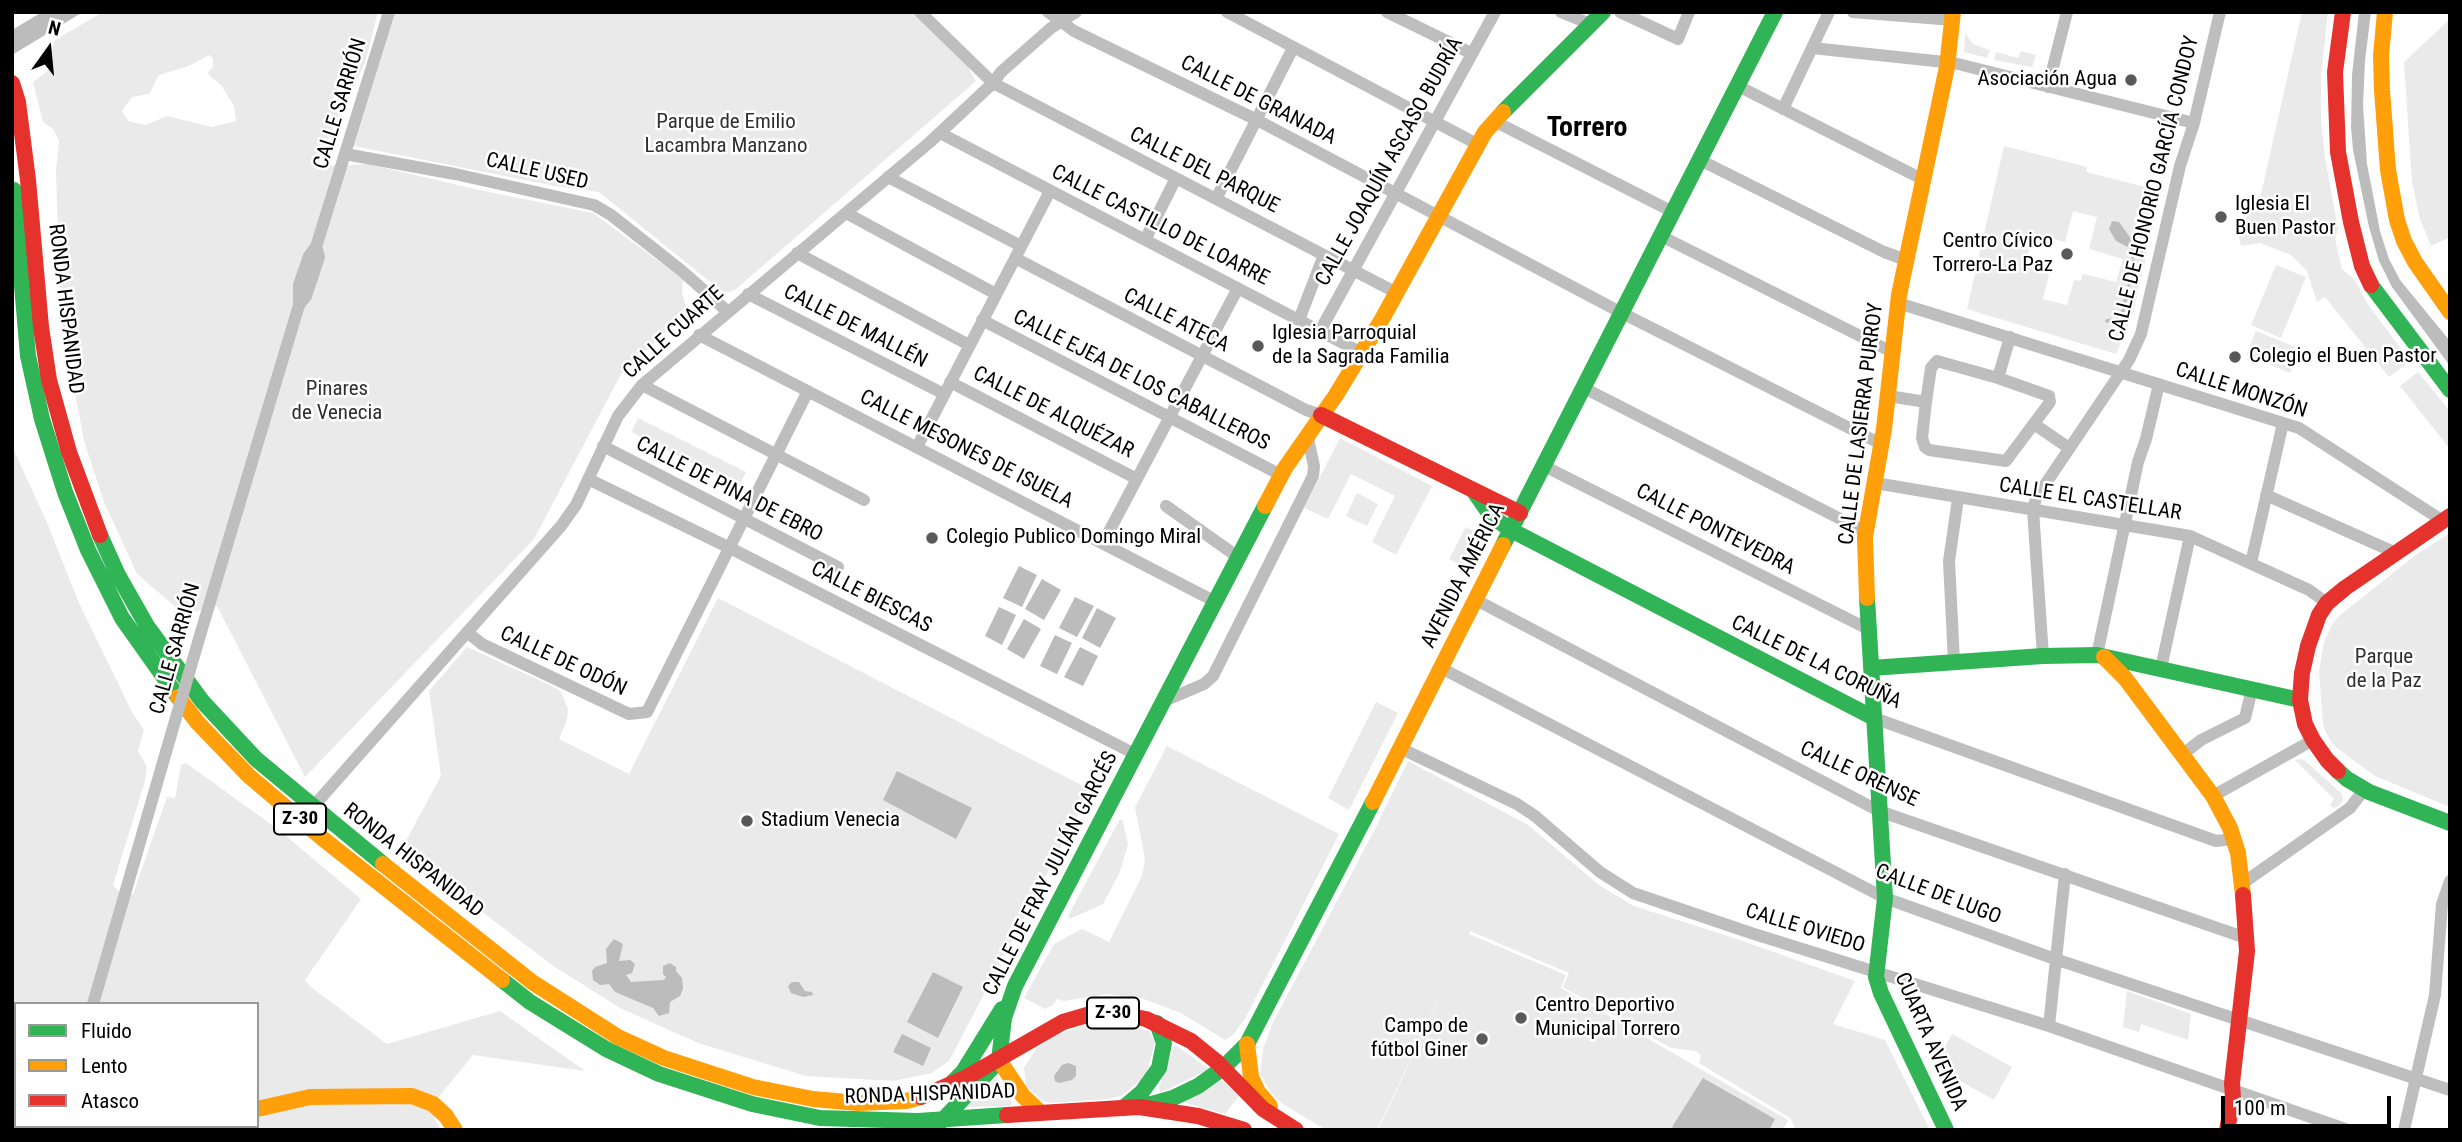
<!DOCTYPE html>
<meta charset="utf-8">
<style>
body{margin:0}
#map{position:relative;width:2462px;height:1142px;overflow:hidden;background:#fff;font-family:"Roboto Condensed",sans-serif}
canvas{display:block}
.frame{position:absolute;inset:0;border:14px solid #000;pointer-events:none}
.legend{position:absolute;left:14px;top:1002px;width:245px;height:126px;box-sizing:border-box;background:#fff;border:2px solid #999;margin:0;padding:9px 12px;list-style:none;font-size:21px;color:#000}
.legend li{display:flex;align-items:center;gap:14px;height:35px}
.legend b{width:35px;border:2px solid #999}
.north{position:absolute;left:14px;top:14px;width:70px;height:70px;-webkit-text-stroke:5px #fff;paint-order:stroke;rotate:15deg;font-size:19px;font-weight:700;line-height:28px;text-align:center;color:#000}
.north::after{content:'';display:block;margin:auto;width:24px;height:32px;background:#000;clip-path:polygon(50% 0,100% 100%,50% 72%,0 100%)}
.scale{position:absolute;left:2221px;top:1096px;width:170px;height:32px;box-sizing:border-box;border:4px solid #000;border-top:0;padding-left:9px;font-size:21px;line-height:24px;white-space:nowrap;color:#000;-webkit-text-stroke:5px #fff;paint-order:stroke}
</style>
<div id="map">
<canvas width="2462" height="1142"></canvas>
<div class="frame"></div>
<ul class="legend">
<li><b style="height:9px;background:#30b455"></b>Fluido</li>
<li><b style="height:9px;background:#ff9f0a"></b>Lento</li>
<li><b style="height:9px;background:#e5322d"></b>Atasco</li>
</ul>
<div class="north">N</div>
<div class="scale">100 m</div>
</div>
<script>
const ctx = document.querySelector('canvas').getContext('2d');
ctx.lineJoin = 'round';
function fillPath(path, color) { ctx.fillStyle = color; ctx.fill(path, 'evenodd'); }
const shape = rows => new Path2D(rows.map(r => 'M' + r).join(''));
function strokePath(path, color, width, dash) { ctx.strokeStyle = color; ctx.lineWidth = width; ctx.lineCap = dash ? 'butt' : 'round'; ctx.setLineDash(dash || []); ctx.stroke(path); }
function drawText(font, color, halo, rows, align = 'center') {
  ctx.font = font + ' "Roboto Condensed",sans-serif'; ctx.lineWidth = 5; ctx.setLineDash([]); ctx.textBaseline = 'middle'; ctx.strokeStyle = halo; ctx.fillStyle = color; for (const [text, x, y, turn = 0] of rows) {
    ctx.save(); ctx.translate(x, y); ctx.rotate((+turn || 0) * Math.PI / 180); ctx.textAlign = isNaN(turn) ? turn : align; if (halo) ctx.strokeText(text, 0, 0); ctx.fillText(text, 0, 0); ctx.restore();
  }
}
fillPath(shape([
 [103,12,378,12,365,63,315,166,368,164,479,190,593,213,683,279,682,292,687,312,621,374,534,539,305,777,217,606,184,614,137,574,104,502,84,441,60,311,56,171,59,141,53,129,43,122,33,82,49,70,50,54,55,40],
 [209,55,213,58,213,67,208,72,210,76,221,85,234,106,236,121,212,127,167,116,146,125,128,121,122,111,132,97,149,94,159,75,189,66],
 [395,12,912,12,967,65,976,81,735,290,728,292,720,290,599,192,555,186,354,146],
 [2302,12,2328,12,2321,76,2321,118,2325,158,2338,229,2335,239,2342,269,2354,279,2367,303,2410,361,2389,377,2325,297,2317,302,2307,271,2291,255,2260,243,2241,246,2237,229,2249,213,2241,205,2243,200,2259,203],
 [2450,19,2450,237,2431,246,2420,219,2412,182,2404,62],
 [1965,33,1973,44,1990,50,1987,58,1964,52],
 [2021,51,2036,55,2032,67,1994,60,1996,52,2018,58],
 [2004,146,2087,167,2086,172,2161,191,2133,314,2116,354,1967,309],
 [2073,211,2097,217,2089,249,2123,259,2116,282,2083,274,2081,281,2074,280,2067,305,2043,299,2049,275,2046,273,2048,264,2027,259,2034,234,2065,242],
 [2276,265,2306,277,2281,338,2251,325],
 [2256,331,2300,349,2290,373,2246,355],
 [2418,372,2450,411,2450,449,2400,386],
 [638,418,746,472,739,486,631,432],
 [1340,438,1432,486,1396,555,1372,542,1395,496,1351,474,1328,519,1304,508],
 [12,446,48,525,79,603,132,712,144,730,138,751,147,767,145,781,113,885,122,895,133,894,167,797,175,798,181,765,186,763,279,830,361,899,305,980,311,987,387,1044,500,1011,585,1071,473,1055,433,1104,435,1120,441,1130,12,1130],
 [16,1004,257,1004,257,1126,16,1126],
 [1357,493,1378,504,1367,526,1346,516],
 [1466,527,1474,531,1483,545,1472,571,1449,559],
 [2450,533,2450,807,2375,776,2337,748,2329,739,2323,725,2319,671,2324,642,2333,623,2340,615,2416,555],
 [718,598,1091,790,949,1061,932,1073,893,1081,806,1076,698,1043,620,1008,552,965,401,850,441,776,429,691,467,647,554,687,561,692,568,709,567,720,559,739,629,774],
 [1376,702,1398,713,1349,810,1328,798],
 [1167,746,1339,834,1245,1019,1232,1036,1225,1040,1181,1013,1141,998,1106,994,1064,1001,1057,999,1053,1005,1045,1009,1024,998,1054,944,1082,929,1109,942,1142,876,1145,859,1135,807],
 [2303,759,2342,794,2343,801,2338,806,2334,808,2330,805,2334,799,2295,760],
 [1408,761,1528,825,1599,885,1634,906,1737,939,1855,981,1833,1024,1885,1040,1930,1130,1796,1130,1790,1118,1699,1063,1701,1056,1696,1051,1671,1048,1563,987,1569,973,1470,931,1469,934,1566,975,1561,988,1788,1120,1783,1130,1378,1130,1464,946,1377,1130,1326,1130,1281,1103,1270,1091,1260,1074,1263,1049,1272,1024,1375,829],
 [1120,819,1123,821,1128,845,1119,874,1103,904,1070,919,1068,916],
 [2127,991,2191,1014,2188,1040,2141,1024,2139,1032,2123,1027],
 [1112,1023,1149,1031,1155,1042,1146,1076,1121,1096,1109,1099,1051,1103,1043,1101,1026,1086,1024,1067,1037,1048,1055,1036,1080,1027],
 [1952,1034,2012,1067,1994,1100,1934,1066],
 [1175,1045,1209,1069,1160,1093,1159,1087],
 [997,1077,1012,1102,1011,1106,962,1107],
 [1221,1079,1239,1096,1225,1114,1182,1102]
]), '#eaeaea');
fillPath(shape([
 [42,12,83,12,12,55,12,30],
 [2359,12,2371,12,2365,61,2363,105,2367,164,2380,231,2389,259,2400,280,2450,341,2450,366,2392,287,2379,261,2369,227,2353,150,2351,127,2352,75],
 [2112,221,2119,222,2129,236,2142,242,2143,252,2141,256,2137,256,2132,249,2116,241,2109,229],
 [1019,566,1037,575,1022,607,1003,598],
 [1042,579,1061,590,1044,620,1025,609],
 [1075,597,1094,606,1077,637,1059,628],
 [999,607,1016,615,1002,645,985,636],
 [1097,608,1116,618,1100,648,1082,638],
 [1024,619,1041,629,1024,659,1007,649],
 [1055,635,1072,643,1057,674,1040,666],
 [1080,647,1098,656,1083,686,1064,677],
 [897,771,972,808,956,839,883,800],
 [614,939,623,944,619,961,630,960,635,964,632,973,626,975,631,982,664,980,666,977,663,974,663,966,670,963,676,967,676,971,682,978,683,989,680,996,670,1002,669,1013,659,1016,653,1008,615,992,609,984,600,985,593,980,592,971,595,967,607,963,606,949],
 [933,972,963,987,938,1038,907,1022],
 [792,982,799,982,805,991,812,992,813,995,803,997,791,993,788,986],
 [902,1034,931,1048,923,1066,893,1052],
 [1068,1063,1076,1066,1076,1076,1072,1080,1059,1083,1055,1081,1054,1076,1062,1065],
 [1703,1078,1775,1119,1769,1130,1677,1130,1672,1127]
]), '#bcbcbc');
strokePath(shape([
 [2132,249,2133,257],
 [2129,285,2133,261],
 [2118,318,2123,311,2127,292],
 [2107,321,2112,320]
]), '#bcbcbc', 3.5);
strokePath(shape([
 [920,12,993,83,1397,293],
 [1048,12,1074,31,1257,120,1622,313,1881,444],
 [1227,12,1477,144],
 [1387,12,1471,53],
 [1561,12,1590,24],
 [1620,12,1678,39,1689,12],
 [1853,12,1953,20],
 [1812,48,1954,63,2194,123],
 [1738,86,1924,180],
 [2048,87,2067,12],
 [1783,109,1829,12],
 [1494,121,1673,212],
 [940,133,1362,353],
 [345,154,455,174,594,205,611,215,682,271,727,311],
 [1700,160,1884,252,1906,260],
 [888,177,1021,246],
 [1216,199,1293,48],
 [846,213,996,294],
 [1661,236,1892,352],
 [1145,240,1176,178],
 [797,253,969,345],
 [1015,258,1306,410,1321,415],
 [748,294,944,394],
 [1898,303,2299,428,2443,521],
 [299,305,299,285,309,256,316,247,389,12],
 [982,320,1281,475],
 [1299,320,1324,255],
 [1320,331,1495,12],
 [699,335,1214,601],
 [1937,361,1998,378,2049,396,2050,402,2006,461,1929,450,1925,447,1922,438,1926,402,1931,368,1937,361],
 [1998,378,2010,337],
 [950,382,1137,479],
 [642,385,864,500],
 [1584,388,1866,532],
 [1888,396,1926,402],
 [2034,424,2069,448],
 [603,446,838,567],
 [917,447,1050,191],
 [1544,466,1868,629],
 [588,479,730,548,1135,754],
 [1875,483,2190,536,2309,590,2327,603],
 [2266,495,2396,553],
 [1166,506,1238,557],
 [1103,543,1238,288],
 [2251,563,2283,423],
 [1476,600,1879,811,2246,938],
 [201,632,299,305,306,296,319,257,316,247],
 [467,632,482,644,629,714,647,712,808,391],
 [2097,655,2138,462,2146,439,2159,384],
 [2043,656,2033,510,2036,498,2129,360,2141,334,2180,166,2194,123,2220,12],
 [1954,662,1949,561,1958,499],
 [1441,668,1885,898,2055,959,2450,1090],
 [2161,668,2190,536],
 [1162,702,1204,684,1213,676,1313,476,1314,466,1307,434],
 [1874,718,2216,841,2234,839],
 [1400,748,1517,804,1535,816,1600,872,1633,893,1751,933,2049,1026,2348,1130],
 [2182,755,2201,740,2245,718,2252,689],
 [2213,796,2313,740],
 [312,808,561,526,576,505,618,416,642,385,930,142,993,83,1001,72,1051,28,1076,12],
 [2243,883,2350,808,2364,790],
 [93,1004,166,752],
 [2049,1026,2065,874],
 [2404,1130,2435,995,2442,904,2450,881]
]), '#bebebe', 12);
strokePath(shape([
 [1503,112,1603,12],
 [14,190,28,356,42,419,65,492,88,550,122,618,178,697],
 [2371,285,2450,390],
 [1473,490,1491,516,1511,530,1874,718],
 [100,535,118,575,147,626,202,701,256,759,383,864],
 [1503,545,1775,12],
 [1867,598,1885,898,1876,977,1881,993,1946,1130],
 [1871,668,2043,656,2097,655,2300,700],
 [2338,771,2347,779,2369,792,2450,823],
 [502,980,530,1002,606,1049,659,1074,752,1104,820,1118,918,1121,1007,1115],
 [999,1060,1004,1018,1015,986,1265,506],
 [952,1083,963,1072,1002,1009],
 [1141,1107,1173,1098,1198,1086,1223,1068,1247,1044,1373,802],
 [1123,1108,1142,1092,1159,1068,1164,1043,1157,1023],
 [939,1124,992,1068]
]), '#30b455', 16);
strokePath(shape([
 [2385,12,2381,56,2382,90,2388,170,2397,220,2404,241,2415,262,2450,312],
 [1265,506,1285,468,1336,395,1381,321,1485,132,1503,112],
 [1867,598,1865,537,1884,429,1899,295,1947,67,1953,12],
 [2104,657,2125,678,2213,796,2230,828,2238,853,2243,895],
 [178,697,198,723,249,776,322,838,502,980],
 [1373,802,1503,545],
 [383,864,532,982,618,1037,664,1058,753,1087,813,1099,858,1103,906,1101,921,1097],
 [1247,1044,1251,1077,1258,1092,1270,1106],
 [999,1060,1023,1096,1040,1112],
 [12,1087,16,1087],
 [257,1109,310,1097,412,1096,433,1104,446,1116,455,1130]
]), '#ff9f0a', 16);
strokePath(shape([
 [2343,12,2335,72,2338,152,2351,222,2362,266,2371,285],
 [12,83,18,102,28,180,41,327,49,380,69,452,100,535],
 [1321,415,1520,513],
 [2338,771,2327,760,2313,740,2305,724,2300,700,2302,673,2308,646,2319,615,2327,603,2345,588,2450,516],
 [921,1097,967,1077,1063,1022,1087,1015,1113,1013,1146,1019,1191,1041,1217,1062,1263,1109,1296,1130],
 [1007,1115,1139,1107,1198,1116,1244,1130],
 [2227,1130,2233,1098,2232,1083,2247,951,2243,895]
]), '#e5322d', 16);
strokePath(shape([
 [166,752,201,632]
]), '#bebebe', 12);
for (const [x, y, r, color] of [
 [2131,80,7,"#595959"],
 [2221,217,7,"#595959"],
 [2067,254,7,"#595959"],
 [1258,346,7,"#595959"],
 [2235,357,7,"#595959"],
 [932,538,7,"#595959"],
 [747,821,7,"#595959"],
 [1521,1018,7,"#595959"],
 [1482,1039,7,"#595959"]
]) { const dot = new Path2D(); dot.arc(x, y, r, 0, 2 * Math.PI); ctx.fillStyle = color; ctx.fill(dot); strokePath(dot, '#fff', 2.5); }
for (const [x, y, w] of [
 [300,819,52],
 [1113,1013,52]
]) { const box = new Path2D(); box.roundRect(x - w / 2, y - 15.5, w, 31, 5); ctx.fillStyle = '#fff'; ctx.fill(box); strokePath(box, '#000', 2); }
drawText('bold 19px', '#000', null, [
 ["Z-30",300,819],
 ["Z-30",1113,1013]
]);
drawText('21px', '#000', '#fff', [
 ["Asociación Agua",2117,80,"right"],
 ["Iglesia El",2235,205],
 ["Buen Pastor",2235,229],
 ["Centro Cívico",2053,242,"right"],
 ["Torrero-La Paz",2053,266,"right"],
 ["Iglesia Parroquial",1272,334],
 ["de la Sagrada Familia",1272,358],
 ["Colegio el Buen Pastor",2249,357],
 ["Colegio Publico Domingo Miral",946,538],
 ["Stadium Venecia",761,821],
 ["Centro Deportivo",1535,1006],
 ["Municipal Torrero",1535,1030],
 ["Campo de",1468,1027,"right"],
 ["fútbol Giner",1468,1051,"right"]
], 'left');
drawText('21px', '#000', '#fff', [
 ["CALLE DE GRANADA",1258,101,27],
 ["CALLE SARRIÓN",341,104,-73],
 ["CALLE JOAQUÍN ASCASO BUDRÍA",1390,162,-61],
 ["CALLE DEL PARQUE",1204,171,27],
 ["CALLE USED",537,172,13],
 ["CALLE DE HONORIO GARCÍA CONDOY",2155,189,-76],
 ["CALLE CASTILLO DE LOARRE",1160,226,27],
 ["RONDA HISPANIDAD",65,309,83],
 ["CALLE ATECA",1176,321,27],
 ["CALLE DE MALLÉN",855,327,27],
 ["CALLE CUARTE",674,333,-42],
 ["CALLE EJEA DE LOS CABALLEROS",1141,381,27],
 ["CALLE MONZÓN",2241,391,18],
 ["CALLE DE ALQUÉZAR",1053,413,27],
 ["CALLE DE LASIERRA PURROY",1862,424,-83],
 ["CALLE MESONES DE ISUELA",966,450,27],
 ["CALLE DE PINA DE EBRO",729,490,27],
 ["CALLE EL CASTELLAR",2090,500,9],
 ["CALLE PONTEVEDRA",1715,530,27],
 ["AVENIDA AMÉRICA",1464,576,-63],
 ["CALLE BIESCAS",871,598,27],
 ["CALLE SARRIÓN",176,649,-74],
 ["CALLE DE ODÓN",563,662,25],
 ["CALLE DE LA CORUÑA",1816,663,26],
 ["CALLE ORENSE",1859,775,25],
 ["RONDA HISPANIDAD",413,861,38],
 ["CALLE DE FRAY JULIÁN GARCÉS",1051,874,-63],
 ["CALLE DE LUGO",1938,895,21],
 ["CALLE OVIEDO",1805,929,17],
 ["CUARTA AVENIDA",1930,1042,66],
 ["RONDA HISPANIDAD",930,1095,-2]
]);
drawText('21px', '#2f2f2f', '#fff', [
 ["Parque de Emilio",726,123],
 ["Lacambra Manzano",726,147],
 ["Pinares",337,390],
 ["de Venecia",337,414],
 ["Parque",2384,658],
 ["de la Paz",2384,682]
]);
drawText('bold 28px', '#000', '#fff', [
 ["Torrero",1587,129]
]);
</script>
